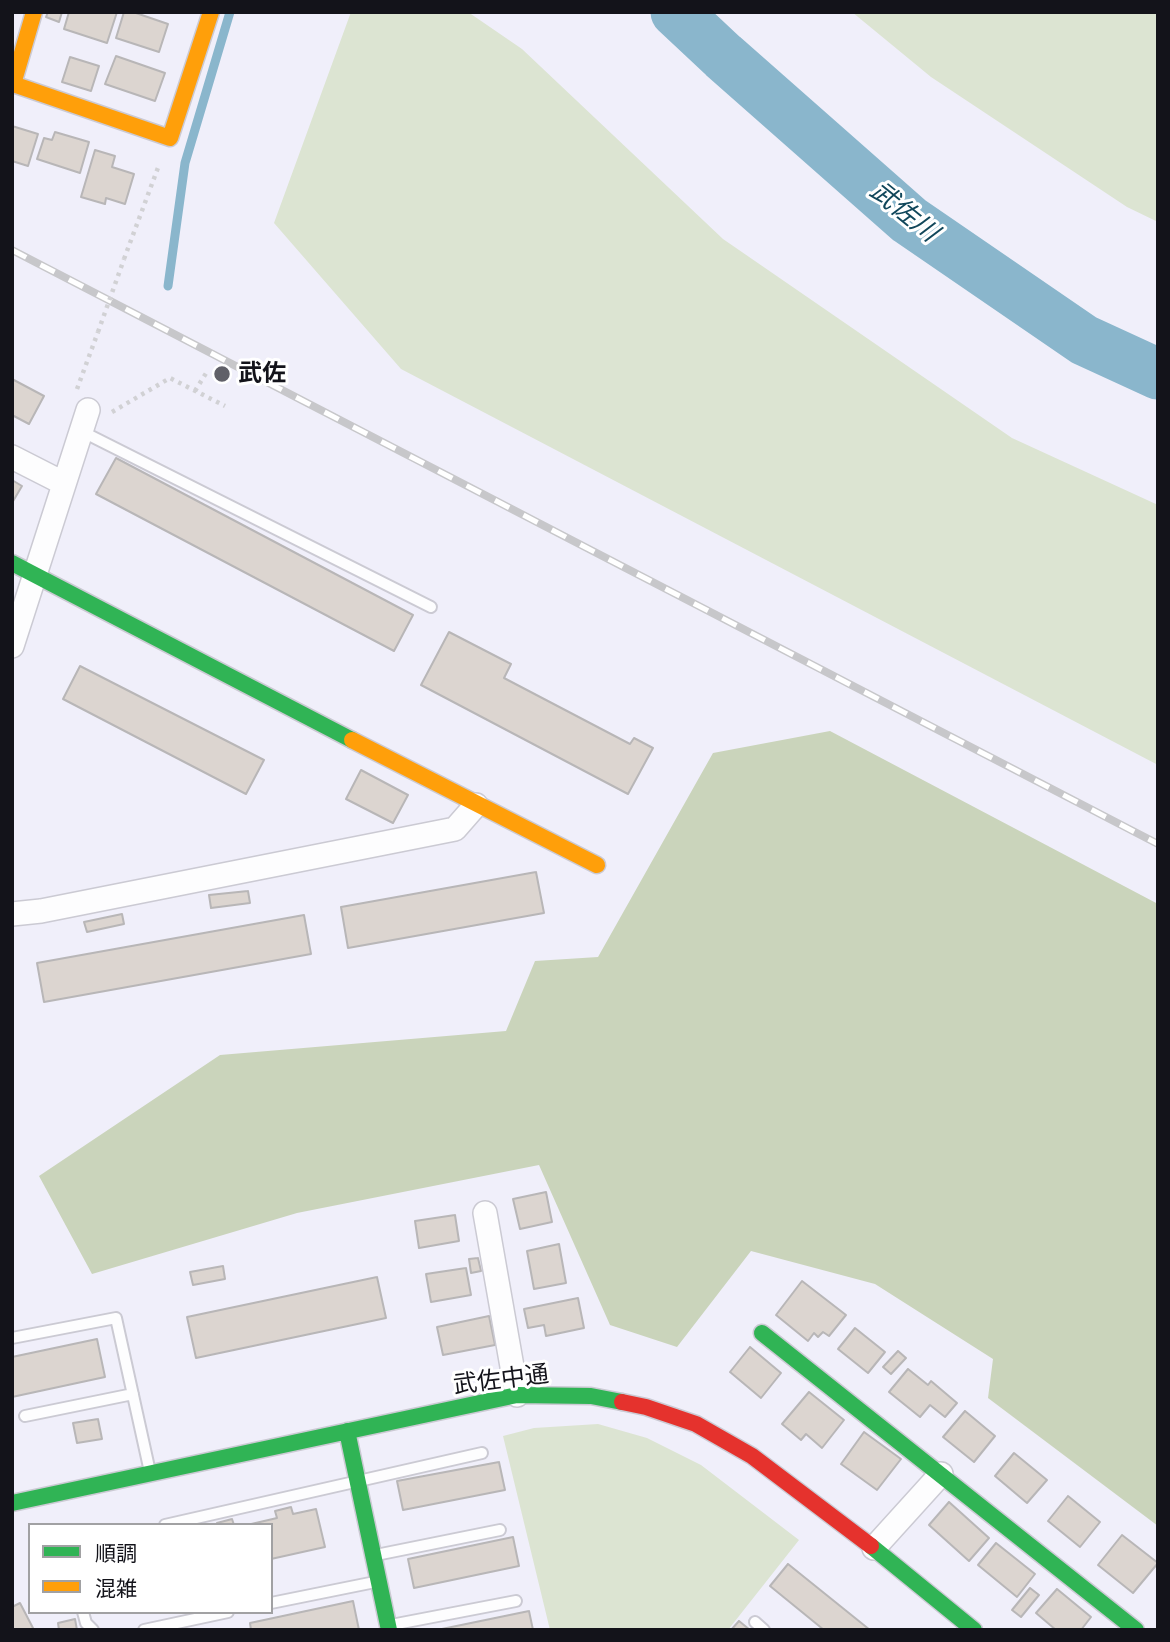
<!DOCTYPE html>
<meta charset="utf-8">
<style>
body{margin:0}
#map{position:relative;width:1170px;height:1642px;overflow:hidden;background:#f0effa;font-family:Inter,"Noto Sans JP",sans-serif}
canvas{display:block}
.frame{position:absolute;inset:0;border:14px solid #13131a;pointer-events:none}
.legend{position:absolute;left:28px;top:1523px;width:245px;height:91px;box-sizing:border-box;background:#fff;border:2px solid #a1a1a3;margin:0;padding:9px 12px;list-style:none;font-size:21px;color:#13131a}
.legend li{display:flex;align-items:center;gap:14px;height:35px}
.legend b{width:35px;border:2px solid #a1a1a3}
</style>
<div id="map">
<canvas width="1170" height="1642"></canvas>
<div class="frame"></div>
<ul class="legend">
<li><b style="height:9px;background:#30b455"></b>順調</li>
<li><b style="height:9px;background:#ff9f0a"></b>混雑</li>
</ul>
</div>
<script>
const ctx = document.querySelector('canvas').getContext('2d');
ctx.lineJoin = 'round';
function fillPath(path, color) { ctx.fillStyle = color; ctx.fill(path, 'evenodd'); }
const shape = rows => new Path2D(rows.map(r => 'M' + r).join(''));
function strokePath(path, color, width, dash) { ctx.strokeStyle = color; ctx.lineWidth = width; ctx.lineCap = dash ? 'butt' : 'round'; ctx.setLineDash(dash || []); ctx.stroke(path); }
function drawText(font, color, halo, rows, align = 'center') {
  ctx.font = font + ' Inter,"Noto Sans JP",sans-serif'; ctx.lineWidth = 6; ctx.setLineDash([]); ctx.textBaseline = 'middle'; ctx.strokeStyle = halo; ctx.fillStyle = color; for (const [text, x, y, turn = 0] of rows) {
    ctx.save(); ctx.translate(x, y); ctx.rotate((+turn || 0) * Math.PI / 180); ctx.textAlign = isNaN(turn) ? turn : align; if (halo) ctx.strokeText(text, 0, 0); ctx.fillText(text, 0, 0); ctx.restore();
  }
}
fillPath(shape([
 [351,12,468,12,522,49,723,239,1012,438,1158,505,1158,765,401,369,274,223],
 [852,12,1158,12,1158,222,1127,207,931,77],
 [598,1424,647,1438,701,1465,799,1540,728,1630,550,1630,503,1436,534,1428]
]), '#dce4d2');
fillPath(shape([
 [830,731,1158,904,1158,1526,988,1398,993,1359,875,1284,751,1251,677,1347,610,1325,539,1165,297,1213,92,1274,39,1176,220,1055,506,1031,535,961,598,957,713,753]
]), '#cad4bb');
strokePath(shape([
 [168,286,185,163,230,12]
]), '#8ab6cc', 9);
strokePath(shape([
 [676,12,723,56,909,220,1084,340,1158,374]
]), '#8ab6cc', 51);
const building = shape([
 [48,12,62,12,59,22,46,17,48,12],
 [69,12,117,12,107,43,64,29,69,12],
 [124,12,133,12,168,24,159,52,116,38,124,12],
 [116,56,165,73,155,101,105,84,116,56],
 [70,57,99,66,91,91,62,82,70,57],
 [12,126,38,134,28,166,12,161,12,126],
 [55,132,89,142,80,173,37,159,44,138,52,140,55,132],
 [95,150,115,156,112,167,134,174,125,204,106,198,105,204,81,197,95,150],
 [12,379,44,396,29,424,12,415,12,379],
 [116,458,413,615,394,651,96,494,116,458],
 [12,480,22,486,12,503,12,480],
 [449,632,511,664,504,678,630,744,634,738,653,748,628,794,421,685,449,632],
 [80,666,264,760,246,794,63,699,80,666],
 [361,770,408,795,393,823,346,799,361,770],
 [536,872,544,913,348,948,341,907,536,872],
 [248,891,250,903,211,908,209,895,248,891],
 [122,914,124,924,87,932,84,922,122,914],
 [304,915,311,954,44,1002,37,963,304,915],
 [546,1192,552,1222,520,1229,513,1199,546,1192],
 [455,1215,459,1241,419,1248,415,1221,455,1215],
 [559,1244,566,1283,534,1289,527,1251,559,1244],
 [478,1258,481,1271,471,1273,469,1259,478,1258],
 [223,1266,225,1279,193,1285,190,1272,223,1266],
 [466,1268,471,1295,431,1302,426,1274,466,1268],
 [377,1277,386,1318,196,1358,187,1317,377,1277],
 [802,1281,846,1315,829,1336,823,1332,818,1337,814,1333,808,1341,776,1315,802,1281],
 [578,1298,584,1328,546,1336,544,1325,528,1328,524,1309,578,1298],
 [489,1316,495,1345,443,1355,437,1327,489,1316],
 [855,1328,885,1352,868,1373,838,1349,855,1328],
 [97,1339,105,1377,12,1397,12,1357,97,1339],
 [750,1347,781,1373,761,1398,730,1372,750,1347],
 [898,1351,906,1358,891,1374,883,1367,898,1351],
 [908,1369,928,1385,931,1381,957,1403,945,1417,930,1405,920,1417,889,1392,908,1369],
 [809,1392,844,1420,822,1448,806,1434,801,1440,782,1424,809,1392],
 [965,1411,995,1436,974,1462,943,1437,965,1411],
 [98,1419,102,1439,77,1443,73,1423,98,1419],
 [864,1432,901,1459,877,1490,841,1464,864,1432],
 [1014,1453,1047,1480,1027,1503,995,1476,1014,1453],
 [499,1462,505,1490,403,1510,397,1481,499,1462],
 [1068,1496,1100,1522,1080,1547,1048,1521,1068,1496],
 [949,1502,989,1538,969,1561,929,1525,949,1502],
 [291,1507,293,1514,316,1509,325,1547,271,1559,271,1525,247,1525,277,1518,275,1511,291,1507],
 [232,1519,234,1525,217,1525,217,1523,232,1519],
 [1122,1535,1158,1563,1133,1593,1098,1565,1122,1535],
 [513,1537,519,1566,414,1588,408,1559,513,1537],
 [996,1543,1035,1574,1017,1597,978,1565,996,1543],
 [788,1564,870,1630,824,1630,770,1586,788,1564],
 [1030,1588,1039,1595,1021,1617,1012,1610,1030,1588],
 [1057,1589,1091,1617,1081,1630,1056,1630,1036,1613,1057,1589],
 [353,1601,359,1630,251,1630,250,1623,353,1601],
 [20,1603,34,1630,12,1630,12,1607,20,1603],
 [529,1611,533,1630,437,1630,529,1611],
 [75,1619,77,1630,59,1630,58,1623,75,1619],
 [739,1621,750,1630,731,1630,739,1621]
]);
fillPath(building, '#dcd5d0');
strokePath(building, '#b8b6b7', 2);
const lane = shape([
 [81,431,431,607],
 [12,1338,116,1318,150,1472],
 [25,1416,133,1394],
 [165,1525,482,1453],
 [376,1555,500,1530],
 [271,1603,375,1582],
 [83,1612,86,1623,93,1630],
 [755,1622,764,1630],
 [391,1625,516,1601],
 [144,1630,228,1612]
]);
const street = shape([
 [12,457,63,483],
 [12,646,88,410],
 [12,914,41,911,455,829,476,805],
 [485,1213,517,1395],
 [874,1548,941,1474]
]);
const fast = shape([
 [12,563,352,740],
 [762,1333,1136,1630],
 [347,1431,389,1630],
 [12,1503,517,1395,591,1396,622,1402],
 [871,1546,974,1630]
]);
const slow = shape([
 [34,12,13,84,170,138,211,12],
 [352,740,597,865]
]);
const jam = shape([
 [622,1402,646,1407,696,1424,752,1456,871,1546]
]);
strokePath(lane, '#cbcad3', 14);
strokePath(street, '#cbcad3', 26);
strokePath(fast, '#cbcad3', 19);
strokePath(slow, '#cbcad3', 19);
strokePath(jam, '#cbcad3', 19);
strokePath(shape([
 [124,259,159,165],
 [77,389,98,332],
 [195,391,208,370],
 [112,412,170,378,225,406]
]), '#d1d1d4', 4.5, [3.5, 5]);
strokePath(lane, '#fdfdfe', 10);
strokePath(street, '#fdfdfe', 23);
strokePath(fast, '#30b455', 16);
strokePath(slow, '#ff9f0a', 16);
strokePath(jam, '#e5322d', 16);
const rail = shape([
 [12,250,1158,844]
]);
strokePath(rail, '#c7c7ca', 8);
strokePath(rail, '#fff', 5, [16]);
strokePath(shape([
 [98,332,124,259]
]), '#d1d1d4', 4.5, [3.5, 5]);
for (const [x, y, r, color] of [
 [222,374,9,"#606068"]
]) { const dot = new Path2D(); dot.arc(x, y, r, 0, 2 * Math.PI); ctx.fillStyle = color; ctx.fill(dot); strokePath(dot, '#fff', 2.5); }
drawText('bold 24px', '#13131a', '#fff', [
 ["武佐",238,374]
], 'left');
drawText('24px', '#13131a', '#fff', [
 ["武佐中通",501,1380,-7]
]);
drawText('italic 26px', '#11475b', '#fff', [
 ["武佐川",904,212,39]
]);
</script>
